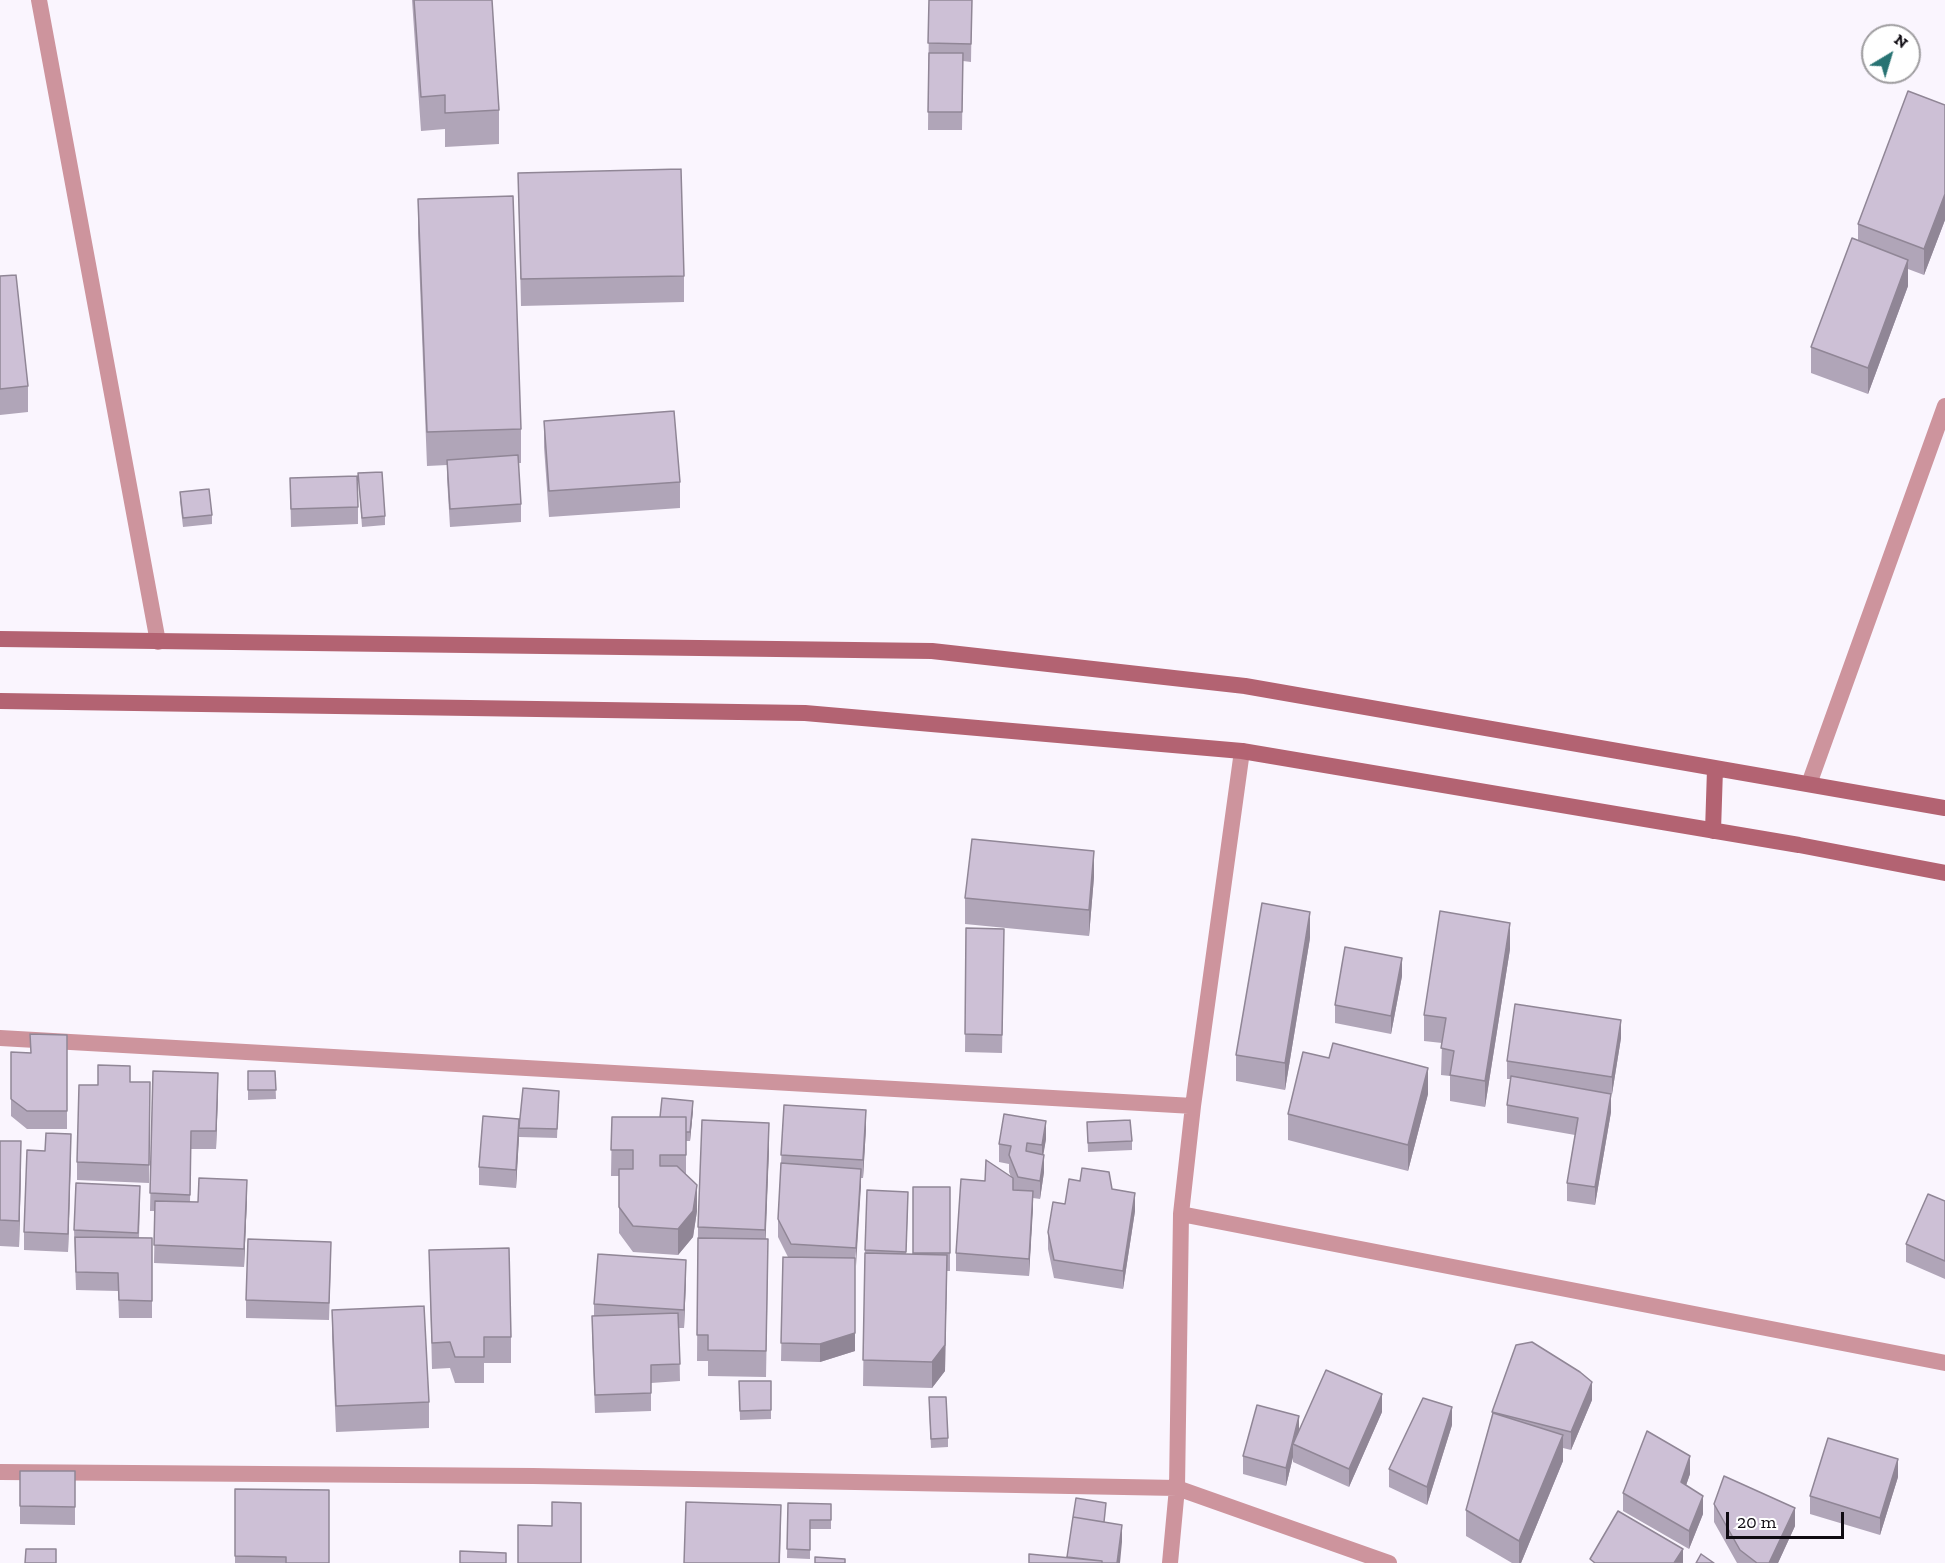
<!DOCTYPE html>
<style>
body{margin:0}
#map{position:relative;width:1945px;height:1563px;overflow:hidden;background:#faf5fe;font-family:"Zilla Slab",serif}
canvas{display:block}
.north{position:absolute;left:1861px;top:24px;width:60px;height:60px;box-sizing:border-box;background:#fff;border:2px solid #9f9da0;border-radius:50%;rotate:38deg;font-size:16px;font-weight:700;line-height:24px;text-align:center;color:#0f0b12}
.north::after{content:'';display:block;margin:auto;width:21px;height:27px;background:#287373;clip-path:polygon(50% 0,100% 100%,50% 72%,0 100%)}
.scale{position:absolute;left:1726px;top:1512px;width:118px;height:27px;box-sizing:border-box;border:3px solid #0f0b12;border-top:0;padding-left:8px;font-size:18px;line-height:21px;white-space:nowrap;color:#0f0b12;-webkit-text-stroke:4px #fff;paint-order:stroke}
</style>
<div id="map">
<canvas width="1945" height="1563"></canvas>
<div class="north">N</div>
<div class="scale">20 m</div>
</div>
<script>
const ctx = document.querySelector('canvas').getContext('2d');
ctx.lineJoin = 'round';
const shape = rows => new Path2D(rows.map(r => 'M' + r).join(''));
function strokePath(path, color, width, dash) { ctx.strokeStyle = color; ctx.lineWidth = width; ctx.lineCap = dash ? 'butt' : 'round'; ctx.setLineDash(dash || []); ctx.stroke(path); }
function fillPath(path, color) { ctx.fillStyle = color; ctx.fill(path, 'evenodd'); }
strokePath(shape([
 [39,0,158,642],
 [1809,784,1945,406],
 [0,1038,1193,1106],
 [1181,1214,1945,1363],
 [0,1472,533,1476,1177,1488,1389,1563],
 [1170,1563,1177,1488,1181,1214,1193,1106,1242,751]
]), '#cd949d', 16);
strokePath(shape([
 [0,639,932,651,1245,686,1945,808],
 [0,701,805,713,1242,751,1799,845,1945,873],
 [1713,831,1715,769]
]), '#b36372', 16);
fillPath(shape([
 [412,0,492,0,499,110,499,144,445,147,445,129,421,131],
 [929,0,972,0,971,62,963,61,962,130,928,130],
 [1945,105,1945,220,1924,275,1908,269,1908,286,1868,394,1811,373,1811,347,1858,241,1858,224],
 [518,173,684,276,684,302,521,306],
 [418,199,521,429,521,463,518,463,521,504,521,522,450,527,447,478,447,465,427,466,418,233],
 [0,276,28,386,28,412,0,415],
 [544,421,680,482,680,508,549,517,544,447],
 [358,473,385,516,385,525,362,527],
 [290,478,358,507,358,524,291,527],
 [180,492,212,515,212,524,183,527,180,501],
 [1094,877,1089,936,965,924,965,898],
 [966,928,1004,947,1002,1053,965,1052],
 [1310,938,1285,1090,1236,1081,1236,1055],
 [1510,949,1485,1107,1450,1101,1450,1076,1441,1075,1442,1043,1424,1041,1424,1015],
 [1402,976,1391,1034,1335,1023,1335,1005],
 [67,1035,67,1129,27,1129,11,1116,11,1052,30,1053],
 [1621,1038,1612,1094,1611,1094,1611,1112,1595,1205,1567,1201,1567,1183,1575,1135,1507,1123,1507,1105,1511,1079,1507,1079,1507,1061],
 [1329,1058,1428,1094,1408,1171,1288,1140,1288,1114],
 [153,1071,218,1091,216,1149,191,1149,190,1202,198,1202,247,1198,244,1267,154,1263,155,1211,150,1211],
 [248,1071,275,1071,276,1099,248,1100],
 [130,1082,150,1082,149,1183,77,1180,77,1162,98,1085],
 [559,1091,557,1138,519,1137,516,1188,479,1185,479,1167,519,1119],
 [784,1105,866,1128,863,1178,861,1178,855,1266,855,1351,820,1362,781,1361,783,1257,788,1257,778,1237,778,1219,781,1163],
 [693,1110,690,1141,686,1141,686,1174,697,1211,693,1237,678,1255,633,1252,619,1233,619,1176,611,1176,612,1117,660,1117],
 [1087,1122,1132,1141,1132,1150,1088,1152],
 [1046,1139,1043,1154,1044,1172,1040,1199,1033,1198,1029,1276,956,1271,956,1253,1011,1177,1009,1172,1009,1164,999,1162,999,1144],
 [0,1141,21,1167,19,1247,0,1246],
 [769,1149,765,1239,768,1266,766,1377,708,1376,708,1361,697,1361,698,1227],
 [71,1152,68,1252,24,1250,24,1232],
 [1080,1181,1112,1189,1135,1211,1123,1289,1054,1278,1048,1249,1048,1232],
 [913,1187,950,1187,950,1271,947,1271,945,1371,932,1388,863,1386,865,1250,908,1210,906,1254,913,1254],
 [1945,1201,1945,1279,1906,1262,1906,1244],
 [140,1204,139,1238,152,1238,152,1318,119,1318,118,1291,76,1290,74,1230],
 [429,1250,511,1337,511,1363,484,1363,484,1383,455,1383,450,1368,432,1369],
 [331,1260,329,1320,246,1318,246,1300],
 [686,1278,684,1328,679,1328,680,1381,651,1383,651,1411,595,1413,592,1333,592,1316,594,1316,594,1304],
 [332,1310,429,1402,429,1428,336,1432,332,1336],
 [739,1381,771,1381,771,1419,740,1420],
 [1592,1400,1571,1450,1563,1448,1563,1461,1521,1563,1512,1563,1466,1536,1466,1510,1492,1416,1492,1412],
 [929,1406,948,1438,948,1447,931,1448],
 [1382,1412,1349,1487,1293,1462,1293,1457,1286,1486,1243,1474,1243,1456],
 [1452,1425,1427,1505,1389,1487,1389,1469],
 [20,1471,75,1471,75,1525,20,1524],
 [1690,1474,1686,1485,1703,1514,1689,1549,1623,1511,1623,1493],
 [1898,1477,1880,1535,1810,1514,1810,1496],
 [235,1489,329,1563,235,1563],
 [788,1503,831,1504,831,1529,810,1529,810,1559,787,1558],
 [1714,1504,1795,1526,1778,1563,1737,1563,1714,1522]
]), '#b0a5b8');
fillPath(shape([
 [1945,194,1945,220,1924,275,1924,249],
 [1908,260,1908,286,1868,394,1868,368],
 [1094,851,1094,877,1089,936,1089,910],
 [1310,912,1310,938,1285,1090,1285,1063],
 [1510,923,1510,949,1485,1107,1485,1081],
 [1402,958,1402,976,1391,1034,1391,1016],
 [1621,1020,1621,1038,1612,1094,1612,1077],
 [1428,1068,1428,1094,1408,1171,1408,1145],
 [218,1073,218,1091,216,1149,216,1131],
 [1611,1094,1611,1112,1595,1205,1595,1187],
 [693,1101,693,1110,690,1141,690,1132],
 [866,1110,866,1128,863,1178,863,1160],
 [519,1119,519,1137,516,1188,516,1170],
 [1046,1121,1046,1139,1042,1163,1042,1145],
 [769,1123,769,1149,765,1256,765,1230],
 [71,1134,71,1152,68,1252,68,1234],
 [21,1141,21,1167,19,1247,19,1221],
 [1044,1155,1044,1172,1040,1199,1040,1181],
 [861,1169,861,1186,856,1266,856,1248],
 [247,1180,247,1198,244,1267,244,1249],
 [697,1185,697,1211,693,1237,678,1255,678,1229],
 [1033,1191,1033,1209,1029,1276,1029,1259],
 [1135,1193,1135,1211,1123,1289,1123,1271],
 [947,1255,945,1371,932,1388,932,1362],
 [686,1260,686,1278,684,1328,684,1310],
 [855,1276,855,1351,820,1362,820,1344],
 [1592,1382,1592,1400,1571,1450,1571,1432],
 [1382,1394,1382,1412,1349,1487,1349,1469],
 [1452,1407,1452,1425,1427,1505,1427,1487],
 [1299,1416,1299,1434,1293,1444,1293,1457,1286,1486,1286,1468],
 [1563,1435,1563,1461,1521,1563,1519,1563,1519,1541],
 [1690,1456,1690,1474,1681,1500,1681,1482],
 [1898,1459,1898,1477,1880,1535,1880,1518],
 [1703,1496,1703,1514,1689,1549,1689,1531],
 [781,1505,780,1563,779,1563],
 [1795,1508,1795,1526,1778,1563,1769,1563],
 [1122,1525,1122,1542,1120,1563,1117,1563],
 [1683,1549,1683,1563,1674,1563]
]), '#908696');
const building = shape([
 [414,0,492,0,499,110,445,113,445,95,421,97,414,0],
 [929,0,972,0,971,44,928,43,929,0],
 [929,53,963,53,962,112,928,112,929,53],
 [1908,91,1945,105,1945,194,1924,249,1858,224,1908,91],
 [681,169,684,276,521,279,518,173,681,169],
 [513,196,521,429,427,432,418,199,513,196],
 [1852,238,1908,260,1868,368,1811,347,1852,238],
 [16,275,28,386,0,389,0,276,16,275],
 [674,411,680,482,549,491,544,421,674,411],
 [518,455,521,504,450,509,447,460,518,455],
 [382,472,385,516,362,518,358,473,382,472],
 [357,476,358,507,291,509,290,478,357,476],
 [209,489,212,515,183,518,180,492,209,489],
 [972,839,1094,851,1089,910,965,898,972,839],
 [1262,903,1310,912,1285,1063,1236,1055,1262,903],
 [1440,911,1510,923,1485,1081,1450,1075,1454,1051,1441,1048,1446,1018,1424,1015,1440,911],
 [966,928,1004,929,1002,1035,965,1034,966,928],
 [1345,947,1402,958,1391,1016,1335,1005,1345,947],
 [1515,1004,1621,1020,1612,1077,1507,1061,1515,1004],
 [30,1034,67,1035,67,1111,27,1111,11,1099,11,1052,31,1053,30,1034],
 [1333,1043,1428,1068,1408,1145,1288,1114,1303,1052,1329,1058,1333,1043],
 [98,1065,130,1066,130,1082,150,1082,149,1165,77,1162,79,1085,98,1085,98,1065],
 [153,1071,218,1073,216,1131,191,1131,190,1195,150,1193,153,1071],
 [248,1071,275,1071,276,1090,248,1090,248,1071],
 [1511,1076,1611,1094,1595,1187,1567,1183,1578,1118,1507,1105,1511,1076],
 [523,1088,559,1091,557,1129,519,1128,523,1088],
 [662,1098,693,1101,690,1132,686,1132,686,1117,660,1117,662,1098],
 [784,1105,866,1110,863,1160,781,1155,784,1105],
 [1004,1114,1046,1121,1042,1145,1027,1143,1026,1151,1044,1155,1040,1181,1018,1177,1009,1155,1011,1146,999,1144,1004,1114],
 [483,1116,519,1119,516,1170,479,1167,483,1116],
 [612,1117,686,1117,686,1155,660,1155,660,1166,677,1166,697,1185,693,1211,678,1229,633,1226,619,1207,619,1169,633,1169,633,1150,611,1150,612,1117],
 [702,1120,769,1123,765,1230,698,1227,702,1120],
 [1130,1120,1132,1141,1088,1143,1087,1122,1130,1120],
 [46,1133,71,1134,68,1234,24,1232,27,1150,45,1151,46,1133],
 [0,1141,21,1141,19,1221,0,1220,0,1141],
 [986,1160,1013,1178,1013,1190,1033,1191,1029,1259,956,1253,961,1179,985,1181,986,1160],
 [781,1163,861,1169,856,1248,791,1244,778,1219,781,1163],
 [1082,1168,1109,1172,1112,1189,1135,1193,1123,1271,1054,1260,1048,1232,1053,1202,1065,1204,1069,1179,1080,1181,1082,1168],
 [199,1178,247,1180,244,1249,154,1245,155,1201,198,1202,199,1178],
 [76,1183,140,1186,138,1233,74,1230,76,1183],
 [913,1187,950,1187,950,1253,913,1253,913,1187],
 [867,1190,908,1192,906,1252,865,1250,867,1190],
 [1928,1194,1945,1201,1945,1261,1906,1244,1928,1194],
 [75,1237,152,1238,152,1301,119,1300,118,1273,76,1272,75,1237],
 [698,1238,768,1239,766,1351,708,1350,708,1335,697,1335,698,1238],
 [248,1239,331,1242,329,1303,246,1300,248,1239],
 [509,1248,511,1337,484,1337,484,1357,455,1357,450,1342,432,1343,429,1250,509,1248],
 [865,1253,947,1255,945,1345,932,1362,863,1360,865,1253],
 [598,1254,686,1260,684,1310,594,1304,598,1254],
 [783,1257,855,1258,855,1333,820,1344,781,1343,783,1257],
 [424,1306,429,1402,336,1406,332,1310,424,1306],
 [678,1313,680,1364,651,1365,651,1393,595,1395,592,1316,678,1313],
 [1532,1342,1580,1372,1592,1382,1571,1432,1492,1412,1516,1345,1532,1342],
 [1326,1370,1382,1394,1349,1469,1293,1444,1326,1370],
 [739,1381,771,1381,771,1410,740,1411,739,1381],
 [929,1397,946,1397,948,1438,931,1439,929,1397],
 [1423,1398,1452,1407,1427,1487,1389,1469,1423,1398],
 [1257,1405,1299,1416,1286,1468,1243,1456,1257,1405],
 [1493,1413,1563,1435,1519,1541,1466,1510,1493,1413],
 [1647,1431,1690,1456,1681,1482,1703,1496,1689,1531,1623,1493,1647,1431],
 [1828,1438,1898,1459,1880,1518,1810,1496,1828,1438],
 [20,1471,75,1471,75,1507,20,1506,20,1471],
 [1724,1476,1795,1508,1769,1563,1757,1563,1740,1550,1714,1504,1724,1476],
 [235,1489,329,1490,329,1563,286,1563,286,1557,235,1556,235,1489],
 [1076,1498,1106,1503,1104,1522,1073,1517,1076,1498],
 [552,1502,581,1503,581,1563,518,1563,518,1525,552,1526,552,1502],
 [686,1502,781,1505,779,1563,684,1563,686,1502],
 [788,1503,831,1504,831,1520,810,1520,810,1550,787,1549,788,1503],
 [1618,1511,1683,1549,1674,1563,1595,1563,1590,1559,1618,1511],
 [1073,1517,1122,1525,1117,1563,1102,1563,1102,1561,1067,1557,1073,1517],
 [26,1549,56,1549,56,1563,25,1563,26,1549],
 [460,1551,506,1553,506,1563,460,1563,460,1551],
 [1029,1554,1102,1561,1102,1563,1029,1563,1029,1554],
 [1701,1554,1714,1563,1696,1563,1701,1554],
 [815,1557,845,1559,845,1563,815,1563,815,1557]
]);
fillPath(building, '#cdc0d6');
strokePath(building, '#908696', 1.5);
</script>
